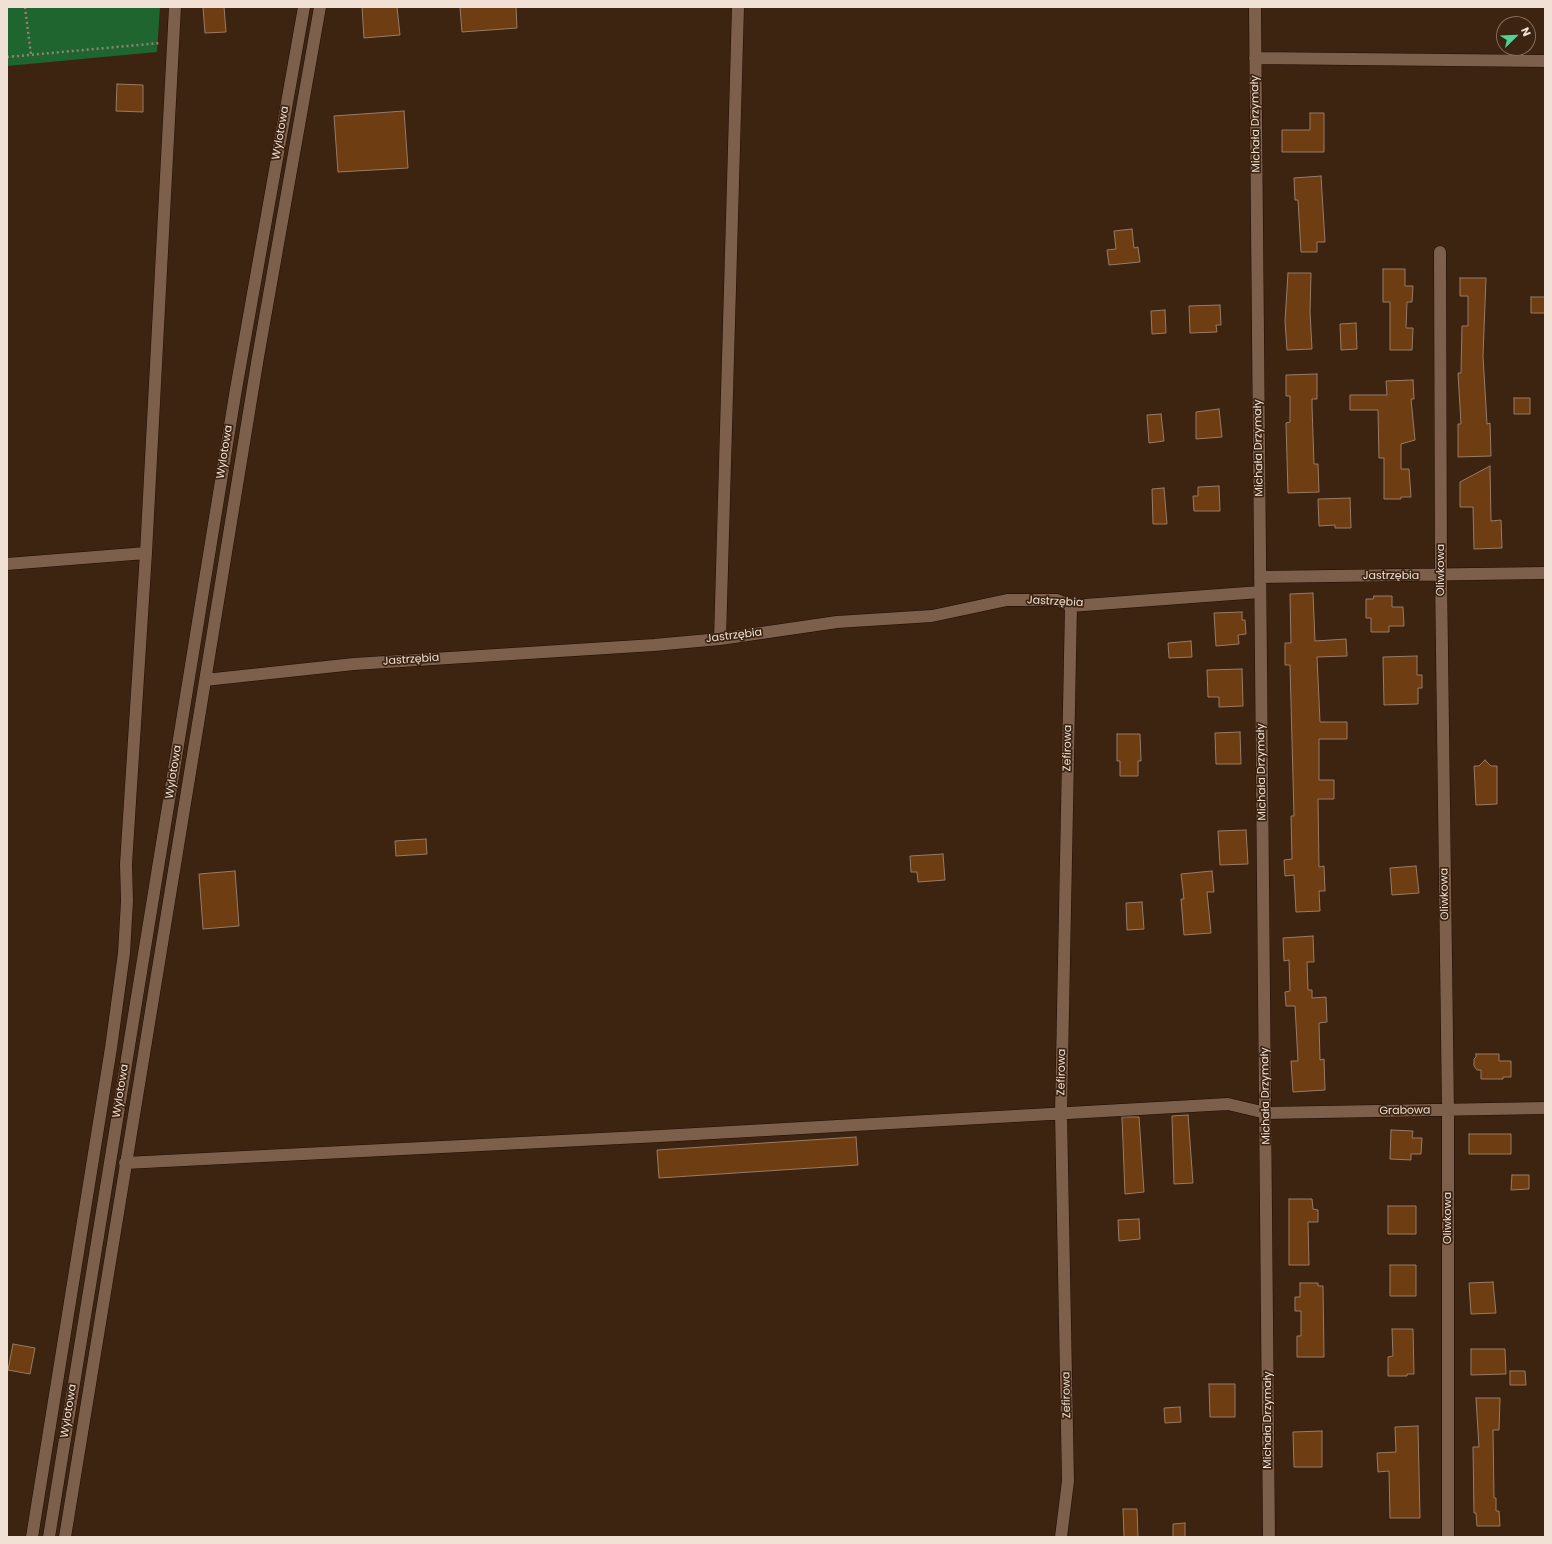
<!DOCTYPE html>
<meta charset="utf-8">
<style>
body{margin:0}
#map{position:relative;width:1552px;height:1544px;overflow:hidden;background:#3c2411;font-family:Poppins,sans-serif}
canvas{display:block}
.frame{position:absolute;inset:0;border:8px solid #f1e1d5;pointer-events:none}
.north{position:absolute;left:1496px;top:16px;width:40px;height:40px;box-sizing:border-box;background:#3c2411;border:1px solid #84705f;border-radius:50%;rotate:67deg;font-size:11px;font-weight:700;line-height:16px;text-align:center;color:#f1e1d5}
.north::after{content:'';display:block;margin:auto;width:14px;height:18px;background:#4fd399;clip-path:polygon(50% 0,100% 100%,50% 72%,0 100%)}
</style>
<div id="map">
<canvas width="1552" height="1544"></canvas>
<div class="frame"></div>
<div class="north">N</div>
</div>
<script>
const ctx = document.querySelector('canvas').getContext('2d');
ctx.lineJoin = 'round';
function fillPath(path, color) { ctx.fillStyle = color; ctx.fill(path, 'evenodd'); }
const shape = rows => new Path2D(rows.map(r => 'M' + r).join(''));
function strokePath(path, color, width, dash) { ctx.strokeStyle = color; ctx.lineWidth = width; ctx.lineCap = dash ? 'butt' : 'round'; ctx.setLineDash(dash || []); ctx.stroke(path); }
function drawText(font, color, halo, rows, align = 'center') {
  ctx.font = font + ' Poppins,sans-serif'; ctx.lineWidth = 3.5; ctx.setLineDash([]); ctx.textBaseline = 'middle'; ctx.strokeStyle = halo; ctx.fillStyle = color; for (const [text, x, y, turn = 0] of rows) {
    ctx.save(); ctx.translate(x, y); ctx.rotate((+turn || 0) * Math.PI / 180); ctx.textAlign = isNaN(turn) ? turn : align; if (halo) ctx.strokeText(text, 0, 0); ctx.fillText(text, 0, 0); ctx.restore();
  }
}
fillPath(shape([
 [7,7,160,7,157,52,7,66]
]), '#1e6530');
const building = shape([
 [203,7,224,7,226,32,205,33,203,7],
 [362,7,397,7,400,35,364,38,362,7],
 [460,7,516,7,517,28,462,32,460,7],
 [117,84,143,85,143,112,116,111,117,84],
 [404,111,408,168,338,172,334,116,404,111],
 [1310,113,1324,113,1324,152,1282,152,1282,130,1310,130,1310,113],
 [1321,176,1325,242,1317,242,1317,252,1301,252,1298,200,1295,200,1294,178,1321,176],
 [1132,229,1134,248,1138,247,1140,262,1109,265,1107,250,1116,249,1114,231,1132,229],
 [1383,269,1405,269,1405,286,1413,286,1412,302,1407,302,1406,328,1413,328,1412,350,1390,350,1390,302,1383,302,1383,269],
 [1288,273,1311,273,1310,312,1312,349,1287,350,1285,321,1288,273],
 [1460,278,1486,278,1483,356,1487,424,1490,423,1491,456,1458,457,1458,424,1461,424,1458,373,1461,373,1462,326,1468,326,1468,296,1460,296,1460,278],
 [1531,297,1545,297,1545,313,1531,313,1531,297],
 [1220,305,1221,325,1216,325,1217,332,1190,333,1189,306,1220,305],
 [1165,310,1166,333,1152,334,1151,311,1165,310],
 [1356,323,1357,349,1341,350,1340,324,1356,323],
 [1317,374,1317,399,1312,399,1312,406,1314,464,1318,464,1319,492,1288,493,1286,423,1290,422,1290,396,1286,396,1286,375,1317,374],
 [1413,380,1414,399,1411,399,1415,440,1401,444,1401,469,1409,469,1411,497,1401,497,1401,499,1384,499,1384,458,1379,458,1378,410,1350,410,1350,395,1387,395,1386,381,1413,380],
 [1514,398,1530,398,1530,414,1514,414,1514,398],
 [1219,409,1222,437,1196,439,1196,412,1219,409],
 [1161,414,1164,441,1149,443,1147,415,1161,414],
 [1490,466,1491,521,1501,520,1502,548,1474,549,1473,507,1460,507,1460,482,1490,466],
 [1219,486,1220,511,1194,511,1193,496,1198,496,1198,487,1219,486],
 [1164,488,1167,524,1153,524,1152,489,1164,488],
 [1350,498,1351,528,1335,528,1335,525,1319,526,1318,499,1350,498],
 [1313,593,1315,641,1346,639,1347,656,1317,657,1320,722,1347,722,1347,739,1319,739,1319,780,1334,780,1334,799,1318,799,1319,867,1324,866,1325,891,1319,891,1320,911,1296,912,1294,875,1285,876,1284,860,1292,859,1291,816,1294,816,1290,665,1285,665,1285,643,1291,643,1290,594,1313,593],
 [1374,596,1392,596,1392,607,1403,607,1404,626,1389,626,1389,632,1371,632,1371,618,1366,618,1366,599,1373,599,1374,596],
 [1242,612,1242,620,1245,620,1246,634,1238,635,1239,644,1216,646,1214,613,1242,612],
 [1191,641,1192,657,1169,658,1168,643,1191,641],
 [1417,656,1417,675,1422,675,1422,688,1418,688,1418,704,1384,705,1383,657,1417,656],
 [1242,669,1243,706,1219,707,1219,697,1208,697,1207,670,1242,669],
 [1240,732,1241,764,1216,764,1215,733,1240,732],
 [1117,734,1140,734,1141,761,1138,761,1138,776,1120,776,1120,761,1117,761,1117,734],
 [1485,760,1491,766,1497,766,1497,804,1476,805,1474,766,1479,766,1485,760],
 [1246,830,1248,864,1220,865,1218,831,1246,830],
 [426,839,427,854,396,856,395,841,426,839],
 [943,854,945,880,918,882,917,872,911,872,910,856,943,854],
 [1416,866,1419,893,1392,895,1390,868,1416,866],
 [235,871,239,926,203,929,199,874,235,871],
 [1212,871,1214,892,1207,892,1211,933,1184,935,1181,899,1184,899,1181,874,1212,871],
 [1142,902,1144,929,1127,930,1126,903,1142,902],
 [1313,936,1314,962,1307,962,1308,990,1312,990,1312,998,1326,997,1327,1022,1319,1023,1320,1060,1324,1059,1325,1090,1293,1092,1291,1061,1298,1061,1295,1006,1286,1006,1285,992,1290,991,1289,960,1284,961,1283,938,1313,936],
 [1476,1054,1499,1054,1499,1061,1511,1061,1511,1077,1503,1077,1503,1079,1481,1079,1481,1070,1477,1070,1474,1066,1474,1059,1476,1057,1476,1054],
 [1188,1115,1193,1183,1174,1184,1172,1116,1188,1115],
 [1122,1117,1139,1117,1144,1192,1125,1194,1122,1117],
 [1391,1130,1413,1131,1412,1138,1422,1138,1421,1154,1411,1154,1411,1160,1390,1159,1391,1130],
 [1469,1134,1511,1134,1511,1154,1469,1154,1469,1134],
 [856,1137,858,1165,659,1178,657,1150,856,1137],
 [1512,1175,1529,1175,1529,1189,1511,1190,1512,1175],
 [1289,1199,1312,1199,1313,1209,1318,1210,1318,1222,1308,1222,1309,1265,1289,1265,1289,1199],
 [1388,1206,1416,1206,1416,1234,1388,1234,1388,1206],
 [1139,1219,1140,1239,1119,1241,1118,1220,1139,1219],
 [1390,1265,1416,1265,1416,1296,1390,1296,1390,1265],
 [1493,1282,1496,1313,1471,1314,1469,1283,1493,1282],
 [1300,1283,1318,1283,1318,1286,1323,1286,1324,1357,1297,1357,1297,1336,1301,1336,1301,1311,1295,1311,1295,1297,1300,1297,1300,1283],
 [1392,1329,1413,1329,1414,1374,1407,1374,1407,1376,1388,1376,1388,1357,1393,1356,1392,1329],
 [13,1344,35,1348,30,1374,8,1370,13,1344],
 [1471,1349,1505,1349,1506,1374,1471,1375,1471,1349],
 [1510,1371,1525,1371,1526,1385,1510,1385,1510,1371],
 [1209,1384,1235,1384,1235,1417,1210,1417,1209,1384],
 [1476,1398,1500,1398,1499,1430,1493,1430,1494,1498,1496,1498,1496,1511,1499,1511,1500,1526,1477,1526,1476,1513,1474,1513,1473,1447,1479,1447,1476,1398],
 [1180,1407,1181,1422,1165,1423,1164,1408,1180,1407],
 [1418,1426,1420,1518,1390,1518,1389,1471,1378,1472,1377,1453,1396,1452,1395,1427,1418,1426],
 [1322,1431,1322,1467,1294,1467,1293,1432,1322,1431],
 [1123,1509,1137,1509,1138,1537,1124,1537,1123,1509],
 [1185,1523,1185,1537,1173,1537,1173,1524,1185,1523]
]);
fillPath(building, '#6e3d12');
strokePath(building, '#987b67', 1);
const minor = shape([
 [1255,7,1269,1537],
 [1255,58,1545,61],
 [1440,252,1441,575,1448,1110,1448,1537],
 [7,564,146,553],
 [1260,577,1545,573],
 [720,639,738,7],
 [205,680,354,664,654,645,720,639,837,622,932,616,1007,600,1057,600,1071,606,1260,592],
 [125,1163,660,1136,1228,1104,1266,1113,1545,1108],
 [32,1537,111,1048,124,953,127,901,126,864,146,553,175,7],
 [49,1537,236,389,304,7],
 [65,1537,258,357,320,7],
 [1061,1537,1068,1481,1061,1113,1071,606]
]);
strokePath(minor, '#220c00', 13);
strokePath(shape([
 [25,7,31,55],
 [7,57,160,43]
]), '#968273', 2.5, [2, 3]);
strokePath(minor, '#7c604c', 12);
drawText('11px', '#f1e1d5', '#3c2411', [
 ["Michała Drzymały",1256,124,-91],
 ["Wylotowa",281,133,-80],
 ["Michała Drzymały",1259,448,-91],
 ["Wylotowa",225,452,-81],
 ["Oliwkowa",1441,570,-90],
 ["Jastrzębia",1391,576],
 ["Jastrzębia",1055,602,3],
 ["Jastrzębia",734,636,-7],
 ["Jastrzębia",411,660,-4],
 ["Zefirowa",1068,748,-89],
 ["Wylotowa",174,772,-81],
 ["Michała Drzymały",1262,772,-91],
 ["Oliwkowa",1445,894,-91],
 ["Zefirowa",1062,1072,-89],
 ["Wylotowa",121,1091,-81],
 ["Michała Drzymały",1266,1096,-91],
 ["Grabowa",1405,1111,-1],
 ["Oliwkowa",1448,1218,-90],
 ["Zefirowa",1067,1395,-91],
 ["Wylotowa",69,1411,-81],
 ["Michała Drzymały",1268,1420,-90]
]);
</script>
